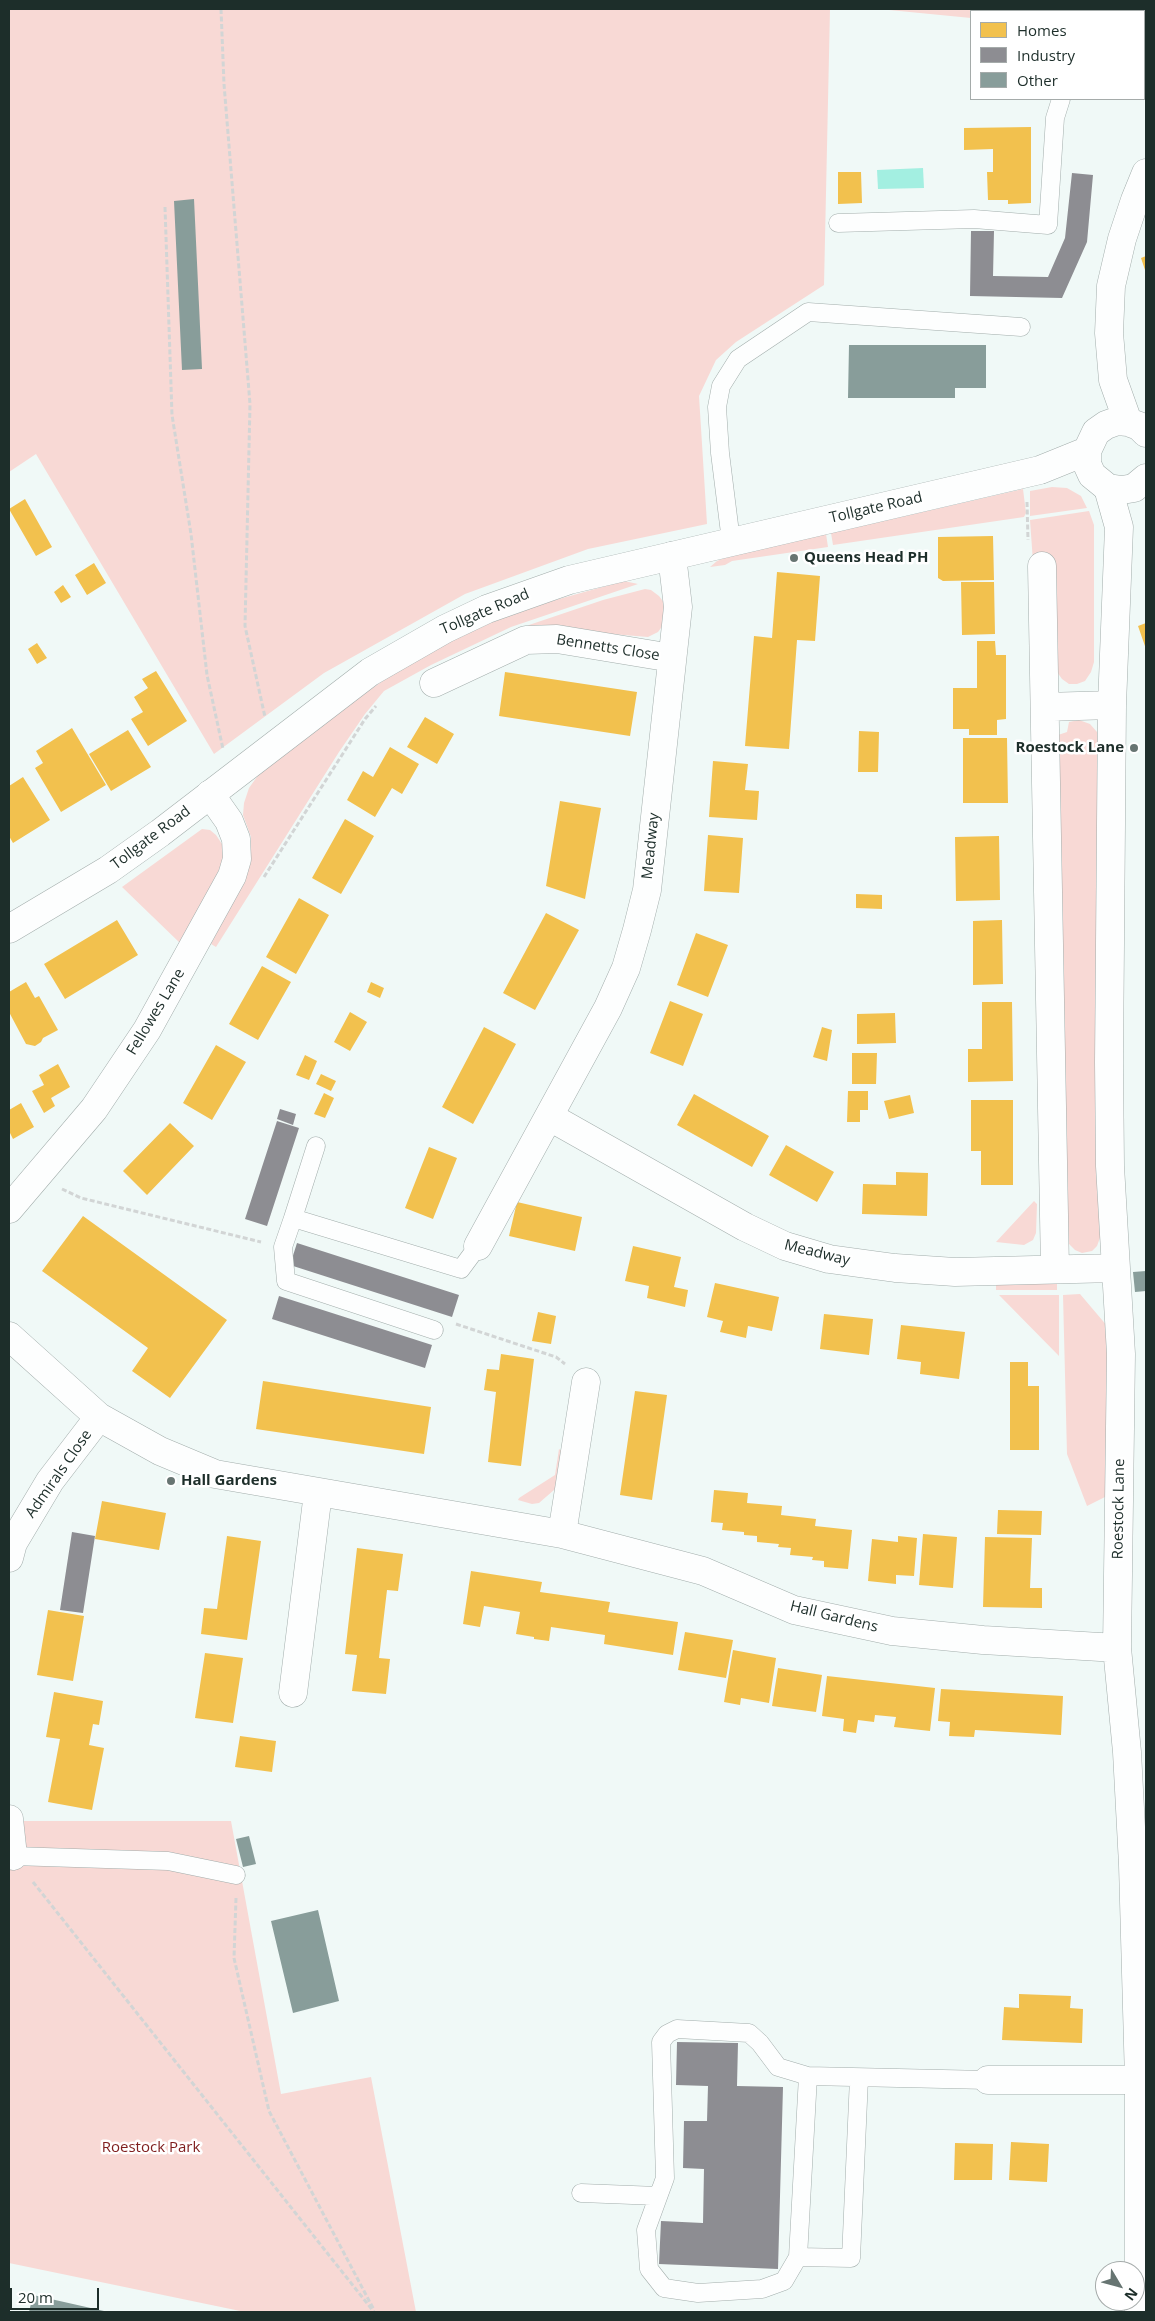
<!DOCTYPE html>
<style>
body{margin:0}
#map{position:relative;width:1155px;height:2321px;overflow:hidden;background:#f0f9f7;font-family:"Open Sans",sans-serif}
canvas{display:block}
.frame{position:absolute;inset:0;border:10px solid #1d2e2a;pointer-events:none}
.legend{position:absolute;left:970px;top:10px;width:175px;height:90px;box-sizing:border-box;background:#fff;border:1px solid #a5abaa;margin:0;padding:6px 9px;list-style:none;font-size:15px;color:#1d2e2a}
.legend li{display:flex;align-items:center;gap:10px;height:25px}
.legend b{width:25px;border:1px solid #a5abaa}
.north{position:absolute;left:1095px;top:2261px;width:50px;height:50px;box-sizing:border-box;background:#fff;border:1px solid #a5abaa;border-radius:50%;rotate:127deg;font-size:14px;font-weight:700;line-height:20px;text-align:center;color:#1d2e2a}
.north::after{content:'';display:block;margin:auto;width:18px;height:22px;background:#677572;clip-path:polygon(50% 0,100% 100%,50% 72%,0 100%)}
.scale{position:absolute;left:10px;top:2288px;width:89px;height:22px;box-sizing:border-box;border:2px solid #1d2e2a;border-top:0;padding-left:6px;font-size:15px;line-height:18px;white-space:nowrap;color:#1d2e2a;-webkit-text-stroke:4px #fff;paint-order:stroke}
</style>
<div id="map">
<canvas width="1155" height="2321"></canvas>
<div class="frame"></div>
<ul class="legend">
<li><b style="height:14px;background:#f2c14e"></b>Homes</li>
<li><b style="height:14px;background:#8d8d92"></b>Industry</li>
<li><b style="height:14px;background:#889d9a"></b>Other</li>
</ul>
<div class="north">N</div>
<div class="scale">20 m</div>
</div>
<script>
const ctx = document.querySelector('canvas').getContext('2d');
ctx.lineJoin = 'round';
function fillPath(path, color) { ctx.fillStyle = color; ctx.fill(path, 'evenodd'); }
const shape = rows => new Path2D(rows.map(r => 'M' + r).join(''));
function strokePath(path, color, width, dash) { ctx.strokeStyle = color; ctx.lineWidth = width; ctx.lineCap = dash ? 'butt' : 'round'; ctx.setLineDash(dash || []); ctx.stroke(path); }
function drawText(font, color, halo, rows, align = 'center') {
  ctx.font = font + ' "Open Sans",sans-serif'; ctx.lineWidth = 5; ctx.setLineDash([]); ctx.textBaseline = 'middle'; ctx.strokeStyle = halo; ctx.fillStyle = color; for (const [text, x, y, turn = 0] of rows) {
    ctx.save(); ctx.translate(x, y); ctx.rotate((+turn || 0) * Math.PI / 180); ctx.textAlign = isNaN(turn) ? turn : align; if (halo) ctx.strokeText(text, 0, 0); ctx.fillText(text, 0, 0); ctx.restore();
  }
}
fillPath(shape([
 [9,9,830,9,824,285,736,342,716,360,699,396,707,524,588,549,465,594,324,673,214,754,36,454,9,472],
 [879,9,1146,9,1146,36,1144,36,1144,11,971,11,971,18],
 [1052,487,1067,488,1081,496,1087,508,1030,516,1030,491],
 [1023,489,1026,513,1024,517,833,545,831,533],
 [1089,511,1094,525,1094,662,1091,672,1085,681,1077,684,1069,684,1062,679,1057,672,1033,562,1030,520],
 [826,534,828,547,732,561,725,565,710,567,717,561,734,554],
 [624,581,638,584,511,627,431,665,384,691,365,714,339,752,216,947,211,944,250,864,251,837,243,815,244,803,249,788,259,774,358,698,406,665,454,640,503,617,541,604],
 [645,589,651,590,659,596,665,604,664,624,658,632,648,637,527,627,529,625,603,600],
 [1079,720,1090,724,1097,732,1099,744,1101,1235,1097,1246,1092,1251,1082,1253,1075,1250,1067,1242,1058,735,1067,732,1069,722],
 [202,829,210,830,216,835,222,844,224,855,220,868,182,945,122,887],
 [1034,1201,1037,1204,1036,1233,1033,1240,1024,1245,996,1242],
 [1057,1280,1057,1290,996,1290,996,1281],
 [1080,1294,1108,1327,1107,1496,1087,1506,1067,1454,1063,1295],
 [999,1295,1059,1295,1059,1356],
 [559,1449,564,1453,559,1482,554,1490,539,1503,532,1504,518,1500,519,1498,555,1475],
 [9,1821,231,1821,281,2094,371,2077,416,2312,245,2312,9,2263]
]), '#f8d9d5');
fillPath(shape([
 [923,168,924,188,878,189,877,170]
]), '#a3efe1');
fillPath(shape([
 [1031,127,1031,203,1008,204,1008,200,988,200,987,172,993,172,993,149,964,150,964,128],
 [838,172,861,172,862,203,838,204],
 [1146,256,1146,273,1141,258],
 [25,499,52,547,36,556,9,509],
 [993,536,994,580,943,581,938,578,938,537],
 [94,563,106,583,87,595,75,575],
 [777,572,820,576,815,641,797,640,789,749,745,746,754,636,772,638],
 [961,582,994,582,995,634,962,635],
 [63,585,71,597,61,603,54,592],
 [1146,623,1146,649,1138,626],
 [977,641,995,641,996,655,1006,655,1006,719,997,720,997,735,969,735,969,729,953,729,953,688,977,688],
 [37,643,47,658,37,664,28,649],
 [156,671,187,721,148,746,131,719,143,712,134,697,148,688,142,679],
 [505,672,637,692,630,736,499,716],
 [425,717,454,734,437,764,407,747],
 [72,728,106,785,61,812,35,768,43,763,36,751],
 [128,730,151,767,111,791,89,754],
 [859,731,879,732,878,772,858,772],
 [963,738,1007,738,1008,803,963,803],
 [390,747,419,764,402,794,392,788,375,817,347,800,363,771,373,777],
 [713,761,748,764,745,790,759,791,757,820,709,817],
 [23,777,50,820,13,843,9,836,9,786],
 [560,801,601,808,585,899,546,886],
 [345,819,374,836,341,894,312,878],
 [708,835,743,838,739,893,704,891],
 [999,836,1000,900,956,901,955,837],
 [856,894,882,895,882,909,856,908],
 [299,898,329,915,296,974,266,957],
 [546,913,579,930,535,1010,503,993],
 [117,920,138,955,65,999,44,964],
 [1002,920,1003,984,973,985,973,921],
 [696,933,728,945,708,997,677,985],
 [262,966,291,982,258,1040,229,1024],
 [26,982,35,998,39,996,58,1030,43,1038,41,1042,35,1046,26,1044,9,1012,9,992],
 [371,982,384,988,380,998,367,992],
 [670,1001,703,1014,683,1066,650,1053],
 [982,1002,1012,1002,1013,1081,968,1082,968,1049,982,1049],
 [350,1012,367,1022,350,1051,334,1042],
 [895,1013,896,1043,857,1044,857,1014],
 [484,1027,516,1044,473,1124,442,1107],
 [822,1027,832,1030,827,1061,813,1057],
 [216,1045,246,1062,212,1120,183,1103],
 [852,1053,877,1053,876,1084,852,1084],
 [305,1055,317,1061,309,1080,296,1075],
 [58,1064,70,1087,51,1098,55,1106,44,1113,32,1091,44,1085,39,1075],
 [321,1074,336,1081,331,1091,316,1084],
 [848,1091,868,1091,868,1110,860,1110,860,1122,847,1122],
 [324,1093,334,1098,325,1118,314,1114],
 [694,1094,769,1136,752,1167,677,1125],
 [910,1095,914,1113,889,1119,884,1101],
 [971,1100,1013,1100,1013,1185,981,1185,981,1151,971,1151],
 [21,1103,34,1127,13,1139,9,1131,9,1110],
 [170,1123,194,1146,147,1195,123,1171],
 [786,1145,834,1172,817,1202,769,1175],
 [429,1147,457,1158,433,1219,405,1208],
 [896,1172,928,1173,927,1216,862,1214,863,1184,896,1185],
 [517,1202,582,1217,575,1251,509,1236],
 [83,1216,227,1320,170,1398,132,1371,148,1348,42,1271],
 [633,1246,681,1257,674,1287,688,1290,685,1307,647,1298,649,1286,625,1281],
 [715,1283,779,1297,772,1331,748,1326,746,1338,720,1332,723,1321,707,1317],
 [538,1312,556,1316,551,1344,532,1341],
 [824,1314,873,1319,869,1355,820,1349],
 [901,1325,965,1332,959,1379,920,1374,921,1362,897,1359],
 [501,1354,534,1359,521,1466,488,1462,496,1392,484,1390,487,1369,499,1370],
 [1010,1362,1028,1362,1028,1386,1039,1386,1039,1450,1010,1450],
 [263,1381,431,1407,424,1454,256,1429],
 [635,1391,667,1395,652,1500,620,1495],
 [714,1490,748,1493,747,1503,782,1506,781,1515,816,1519,815,1526,852,1530,848,1569,824,1567,824,1561,812,1560,813,1557,790,1555,791,1548,778,1547,779,1544,757,1542,757,1536,744,1535,744,1532,722,1530,723,1523,711,1522],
 [102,1501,166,1513,159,1550,95,1539],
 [998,1510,1042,1511,1041,1535,997,1534],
 [923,1534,957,1537,953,1588,919,1585],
 [227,1536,261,1541,247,1640,201,1634,204,1608,217,1609],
 [898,1536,917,1538,914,1576,896,1575,896,1584,868,1581,872,1539,898,1542],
 [985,1537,1032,1538,1030,1588,1042,1588,1042,1608,983,1607],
 [357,1548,403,1554,398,1591,387,1590,379,1658,390,1659,386,1694,352,1691,357,1655,345,1654],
 [471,1571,542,1582,540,1592,610,1602,608,1612,678,1622,673,1655,604,1644,605,1635,551,1627,549,1641,534,1639,534,1637,516,1634,520,1612,484,1606,480,1627,463,1624],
 [48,1610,84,1616,73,1681,37,1675],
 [685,1632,733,1640,726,1678,678,1670],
 [733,1650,776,1658,769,1703,741,1698,740,1705,724,1702],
 [205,1653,243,1658,233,1723,195,1718],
 [778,1668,822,1675,816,1712,772,1706],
 [827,1676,935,1688,930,1731,894,1727,896,1717,875,1715,874,1722,858,1720,856,1733,843,1731,844,1719,822,1716],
 [941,1689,1063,1696,1061,1735,975,1730,974,1737,949,1736,950,1722,938,1721],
 [54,1692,103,1701,99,1725,93,1724,89,1745,104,1748,92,1810,48,1802,60,1739,46,1737],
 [240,1736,276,1741,272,1772,235,1767],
 [1019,1994,1071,1996,1070,2008,1083,2009,1082,2043,1002,2040,1004,2007,1019,2008],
 [1011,2142,1049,2144,1047,2182,1009,2180],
 [955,2143,993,2144,992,2180,954,2180]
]), '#f2c14e');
fillPath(shape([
 [1072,173,1093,175,1087,242,1062,298,970,296,971,231,994,231,993,276,1048,277,1065,238],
 [280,1109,296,1114,293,1125,277,1119],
 [277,1121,299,1128,267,1226,245,1219],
 [297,1243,459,1295,452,1317,290,1265],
 [279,1296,432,1345,425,1368,272,1319],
 [72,1532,95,1536,83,1613,60,1610],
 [677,2042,738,2043,737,2086,783,2087,778,2269,659,2264,661,2221,703,2223,704,2169,683,2168,684,2121,707,2121,708,2086,676,2085]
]), '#8d8d92');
fillPath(shape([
 [194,199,202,369,182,370,174,201],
 [849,345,986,345,986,388,955,388,955,398,848,398],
 [1146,1271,1146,1291,1135,1292,1133,1272],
 [249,1836,256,1864,243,1867,236,1839],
 [318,1910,339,2001,293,2013,271,1921],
 [33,2295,104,2311,104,2312,29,2312]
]), '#889d9a');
const lane = shape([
 [1144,64,1146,64],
 [838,223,974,219,1048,225,1055,118,1061,99],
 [731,541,720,453,717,407,721,386,738,359,808,312,1021,327],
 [293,1218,316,1146],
 [434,1330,286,1281,283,1247,293,1218,461,1269,478,1246],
 [13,1856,168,1861,236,1875],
 [859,2078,851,2258,798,2257,808,2076,988,2080],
 [581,2193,658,2196],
 [798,2257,784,2281,762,2289,698,2293,664,2288,649,2269,646,2230,665,2178,661,2042,667,2034,677,2029,749,2033,760,2043,778,2067,808,2076]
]);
const street = shape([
 [1108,488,1119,527,1112,705,1109,1062,1110,1166,1121,1354,1117,1648,1127,1752,1133,1865,1139,2080,1139,2312],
 [1042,566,1055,1269],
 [434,683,526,640,557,639,672,658],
 [1045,707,1112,705],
 [550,1117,745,1227,785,1246,829,1259,895,1268,955,1272,1115,1268],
 [9,1209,94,1109,147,1030,232,876,237,859,236,839,229,821,210,794],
 [478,1246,608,1008,626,968,637,930,647,890,678,607,672,556],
 [9,1336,99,1417,160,1451,215,1474,562,1534,703,1571,794,1610,892,1631,983,1640,1117,1648],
 [562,1534,586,1382],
 [9,1558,13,1543,50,1481,99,1417],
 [293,1693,318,1493],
 [9,1819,13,1856],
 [988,2080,1139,2080]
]);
const secondary = shape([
 [1128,422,1113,380,1109,333,1111,286,1122,239,1135,200,1146,173],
 [1146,433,1139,426,1128,422,1117,421,1106,425,1096,432,1087,451,1087,464,1092,475,1108,488,1122,490,1134,488,1146,478],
 [9,929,108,870,160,833,370,672,445,629,487,609,569,580,1040,470,1087,451]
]);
strokePath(lane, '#a2adab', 19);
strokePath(street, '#a2adab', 29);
strokePath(secondary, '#a2adab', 29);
strokePath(shape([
 [221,9,224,84,250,404,245,626,265,717],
 [165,207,172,415,191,534,207,675,223,749],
 [1027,502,1028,540],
 [264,877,365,719,376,706],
 [62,1189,81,1198,261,1242],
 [456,1324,556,1357,565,1364],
 [33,1882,374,2312],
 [236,1898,234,1958,269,2111,374,2310]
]), '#d2d5d5', 3, [5, 2.5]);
strokePath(lane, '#fdfefe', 18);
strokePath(street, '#fdfefe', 28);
strokePath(secondary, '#fdfefe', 28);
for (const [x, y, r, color] of [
 [794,558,5,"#677572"],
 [1134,748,5,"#677572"],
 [171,1481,5,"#677572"]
]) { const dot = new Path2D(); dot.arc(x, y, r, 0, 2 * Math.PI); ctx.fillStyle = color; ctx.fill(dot); strokePath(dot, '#fff', 2); }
drawText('15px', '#1d2e2a', '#fff', [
 ["Tollgate Road",876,508,-13],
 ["Tollgate Road",485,612,-23],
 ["Bennetts Close",608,648,9],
 ["Tollgate Road",151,838,-37],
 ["Meadway",651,846,-84],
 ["Fellowes Lane",156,1012,-59],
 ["Meadway",817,1253,14],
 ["Admirals Close",59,1474,-55],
 ["Roestock Lane",1119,1509,-89],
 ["Hall Gardens",834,1617,14]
]);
drawText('bold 15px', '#1d2e2a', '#fff', [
 ["Queens Head PH",804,558],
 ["Roestock Lane",1124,748,"right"],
 ["Hall Gardens",181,1481]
], 'left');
drawText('15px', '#7f1e1e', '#fff', [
 ["Roestock Park",151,2148]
]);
</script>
